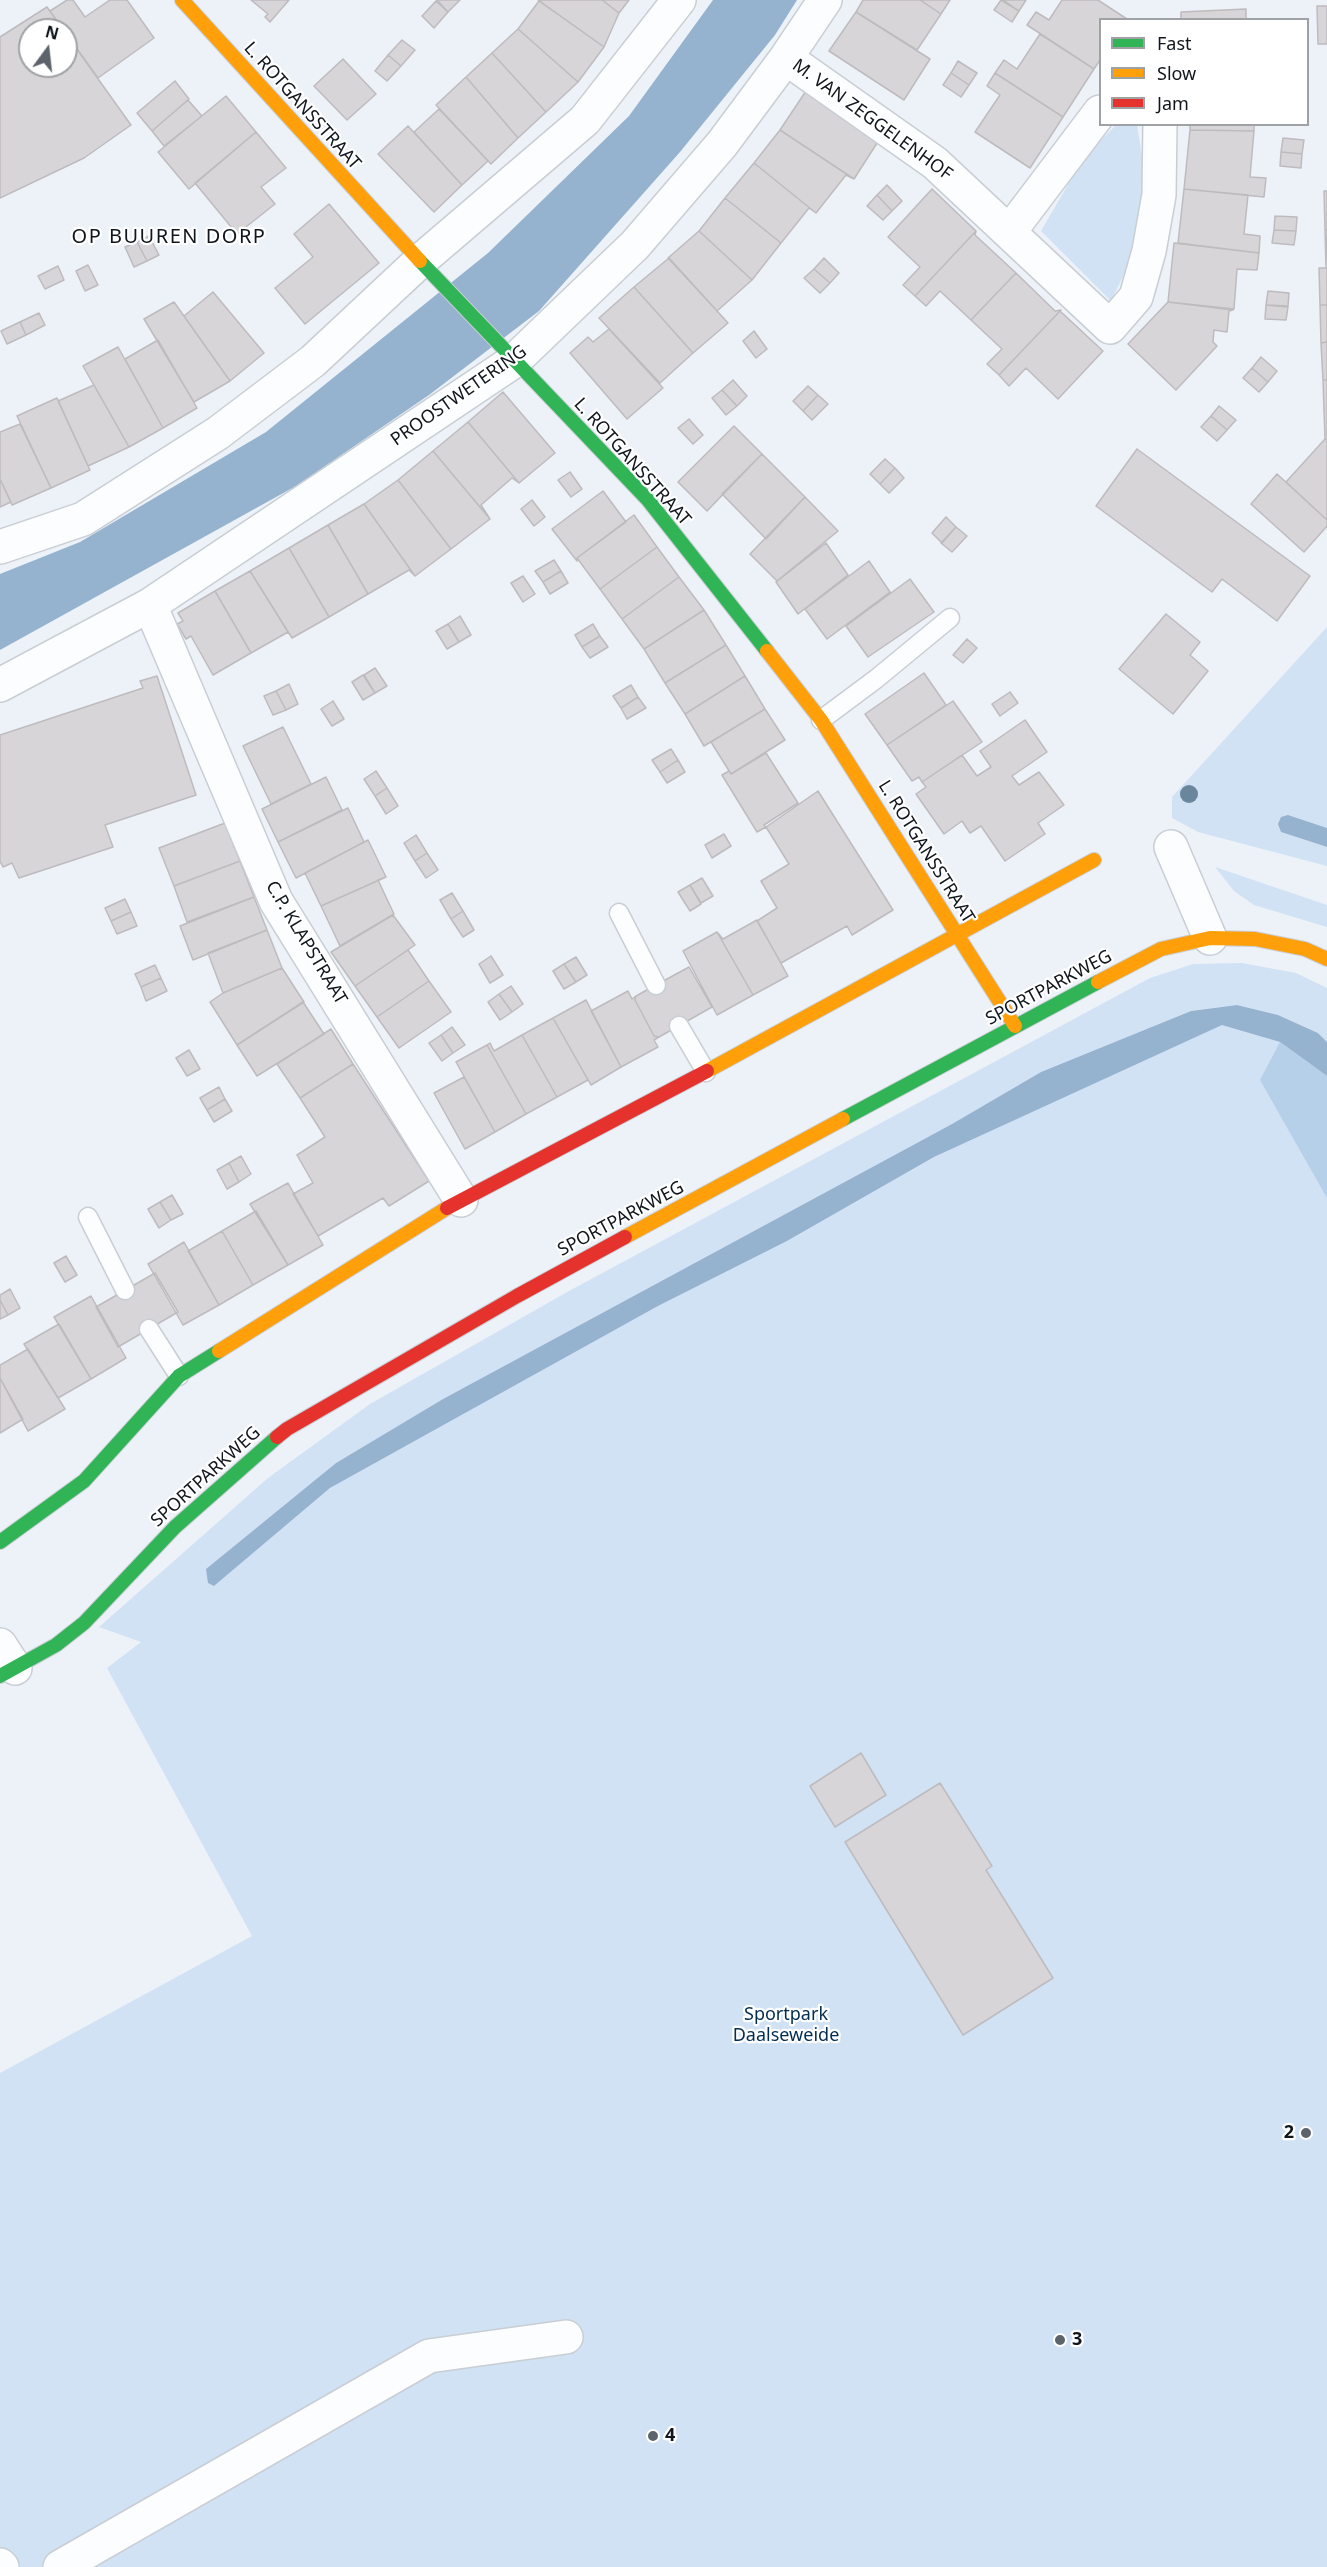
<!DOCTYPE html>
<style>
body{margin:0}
#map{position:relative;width:1327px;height:2567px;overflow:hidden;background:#ecf2f8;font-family:"Noto Sans",sans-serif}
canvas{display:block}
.legend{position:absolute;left:1099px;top:18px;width:210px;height:108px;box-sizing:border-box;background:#fff;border:2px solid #9fa2a5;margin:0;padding:8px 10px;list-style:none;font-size:18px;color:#0f161d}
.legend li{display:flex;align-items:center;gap:12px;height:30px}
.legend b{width:30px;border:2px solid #9fa2a5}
.north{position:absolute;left:18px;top:18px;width:60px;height:60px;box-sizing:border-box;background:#fff;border:2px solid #9fa2a5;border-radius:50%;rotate:15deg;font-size:16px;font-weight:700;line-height:24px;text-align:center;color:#0f161d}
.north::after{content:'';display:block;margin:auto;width:21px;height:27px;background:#5c636a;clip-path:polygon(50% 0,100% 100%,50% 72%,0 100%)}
</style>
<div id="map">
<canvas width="1327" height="2567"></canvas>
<ul class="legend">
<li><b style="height:8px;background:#30b455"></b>Fast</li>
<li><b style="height:8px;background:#ff9f0a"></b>Slow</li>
<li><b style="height:8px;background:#e5322d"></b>Jam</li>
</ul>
<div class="north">N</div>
</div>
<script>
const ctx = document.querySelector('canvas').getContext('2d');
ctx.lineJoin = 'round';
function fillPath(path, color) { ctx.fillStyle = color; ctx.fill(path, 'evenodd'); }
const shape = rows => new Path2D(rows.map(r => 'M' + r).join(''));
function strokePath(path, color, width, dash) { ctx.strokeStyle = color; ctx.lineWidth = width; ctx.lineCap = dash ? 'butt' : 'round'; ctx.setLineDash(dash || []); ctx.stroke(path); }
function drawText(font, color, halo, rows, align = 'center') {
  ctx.font = font + ' "Noto Sans",sans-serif'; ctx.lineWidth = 4.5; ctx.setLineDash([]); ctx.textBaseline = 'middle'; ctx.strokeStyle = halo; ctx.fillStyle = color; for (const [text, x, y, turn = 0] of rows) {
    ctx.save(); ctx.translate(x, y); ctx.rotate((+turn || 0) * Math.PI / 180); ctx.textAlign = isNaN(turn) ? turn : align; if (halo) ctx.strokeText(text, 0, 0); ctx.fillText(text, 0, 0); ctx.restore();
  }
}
fillPath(shape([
 [1116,125,1137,125,1144,168,1138,226,1130,262,1111,301,1041,231,1084,157],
 [1327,627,1327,828,1288,815,1281,832,1327,847,1327,866,1198,832,1172,818,1172,797],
 [1215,867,1327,905,1327,927,1254,905,1234,891],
 [1242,963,1296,973,1327,988,1327,1042,1318,1033,1278,1015,1237,1005,1191,1011,1041,1072,952,1124,443,1399,336,1463,206,1569,214,1586,330,1488,658,1306,787,1241,934,1157,1222,1024,1280,1042,1327,1076,1327,2567,0,2567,0,2073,252,1936,107,1668,141,1642,99,1627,268,1478,370,1404,569,1291,1150,978,1193,964]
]), '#d1e2f4');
fillPath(shape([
 [1280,1042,1327,1076,1327,1198,1260,1080]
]), '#b7d0e9');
fillPath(shape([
 [713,0,797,0,775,35,680,152,539,311,429,395,296,486,0,650,0,574,80,542,266,432,488,253,629,116],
 [1288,815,1327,828,1327,847,1281,832,1278,824,1281,817],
 [1237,1005,1278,1015,1318,1033,1327,1042,1327,1076,1280,1042,1222,1025,934,1157,787,1241,658,1306,330,1488,214,1586,208,1583,206,1569,336,1463,443,1399,952,1124,1041,1072,1191,1011]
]), '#95b2cf');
const building = shape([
 [67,0,73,0,85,17,110,0,127,0,154,38,98,78,50,11,67,0],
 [251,0,289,0,270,22,265,17,268,14,251,0],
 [437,0,460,0,448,12,437,0],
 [538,0,602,0,619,13,604,47,538,0],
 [602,0,629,0,619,13,602,0],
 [863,0,920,0,941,14,917,50,856,12,863,0],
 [920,0,950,0,941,14,920,0],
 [1001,0,1019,11,1012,22,994,10,1001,0],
 [1003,0,1026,0,1019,11,1003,0],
 [1062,0,1098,0,1127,19,1100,20,1100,60,1094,69,1027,25,1036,12,1049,20,1062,0],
 [436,1,448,12,434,28,422,16,436,1],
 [539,1,604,47,578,82,518,29,539,1],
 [1317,6,1327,6,1327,44,1318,44,1317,6],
 [47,7,63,30,30,30,30,66,66,66,66,34,131,125,84,158,0,198,0,37,47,7],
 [1246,9,1246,20,1181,20,1181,12,1246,9],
 [856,12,930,59,904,100,829,51,856,12],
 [518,29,578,82,546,112,492,53,518,29],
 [1040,34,1094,69,1063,117,995,73,1004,60,1017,69,1040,34],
 [402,40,415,50,401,66,388,55,402,40],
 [492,53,546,112,518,138,466,77,492,53],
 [388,55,401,66,387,81,375,71,388,55],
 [343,59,376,94,347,120,314,86,343,59],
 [958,61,977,73,969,85,951,73,958,61],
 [951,73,969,85,961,97,943,85,951,73],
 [995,73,1063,117,1030,168,975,132,1000,95,987,86,995,73],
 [466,77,518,138,491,164,436,105,466,77],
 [175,81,189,99,152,131,137,113,175,81],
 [806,91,879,140,854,179,780,130,806,91],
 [226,96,256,132,189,189,158,152,226,96],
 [188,100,202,116,164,146,152,131,188,100],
 [439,109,488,161,462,185,414,132,439,109],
 [1190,124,1254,124,1254,131,1190,130,1190,124],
 [408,126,462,185,434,212,378,154,408,126],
 [780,130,854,179,846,175,816,213,754,163,780,130],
 [1190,130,1254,131,1250,177,1266,178,1264,197,1184,189,1190,130],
 [256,132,286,168,261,187,275,204,237,234,195,183,256,132],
 [1283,138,1304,140,1302,154,1281,152,1283,138],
 [1281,152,1302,154,1301,168,1280,166,1281,152],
 [754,163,816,213,809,208,781,243,725,198,754,163],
 [887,185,902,201,892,211,877,195,887,185],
 [932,189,976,231,915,296,903,285,920,267,888,237,932,189],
 [1184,189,1248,195,1244,234,1260,236,1259,253,1178,243,1184,189],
 [1324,191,1327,191,1327,230,1325,230,1324,191],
 [877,195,892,211,883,220,867,206,877,195],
 [725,198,781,243,752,280,699,231,725,198],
 [329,204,379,263,305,324,275,288,313,257,294,234,329,204],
 [1275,216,1297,217,1296,231,1274,230,1275,216],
 [1274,230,1296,231,1294,245,1272,243,1274,230],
 [1325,230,1327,230,1326,268,1325,230],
 [699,231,752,280,717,311,668,258,699,231],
 [976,231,975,235,1016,273,971,320,940,291,926,306,915,296,976,231],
 [149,236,159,255,147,261,137,242,149,236],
 [137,242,147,261,134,267,125,247,137,242],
 [1174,243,1259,253,1257,270,1237,269,1234,309,1168,302,1174,243],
 [669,258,728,323,693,353,634,287,669,258],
 [824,258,839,273,830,283,814,269,824,258],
 [88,265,98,285,85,291,76,271,88,265],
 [58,266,64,280,45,289,38,276,58,266],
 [1319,268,1327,268,1327,305,1320,305,1319,268],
 [814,269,830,283,820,293,804,278,814,269],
 [1016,273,1055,311,1061,310,999,375,987,364,1002,349,971,320,1016,273],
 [634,287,693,353,660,383,599,318,634,287],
 [1268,291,1289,293,1288,306,1266,305,1268,291],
 [213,292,264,353,230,381,184,316,213,292],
 [174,302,230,381,194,402,144,319,174,302],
 [1168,302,1233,310,1229,311,1227,332,1214,330,1213,342,1217,346,1176,390,1128,344,1168,302],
 [1266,305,1288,307,1286,320,1265,319,1266,305],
 [1320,305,1327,305,1327,342,1321,343,1320,305],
 [1060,311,1103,351,1058,399,1026,368,1009,386,999,375,1060,311],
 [39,313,45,325,26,335,20,322,39,313],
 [20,322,26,335,7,344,1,331,20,322],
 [609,329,663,388,627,419,570,353,588,337,593,342,609,329],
 [754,331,767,349,756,358,743,341,754,331],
 [158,340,197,408,163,428,125,359,158,340],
 [1327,342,1327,380,1323,380,1321,343,1327,342],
 [118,347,163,428,129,447,83,366,118,347],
 [1261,357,1277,371,1268,382,1252,368,1261,357],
 [1252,368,1268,382,1259,392,1243,378,1252,368],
 [733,380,747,396,737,406,722,390,733,380],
 [1323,380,1327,380,1327,440,1325,439,1323,380],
 [94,385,129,447,88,466,58,401,94,385],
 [808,386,818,395,803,411,793,401,808,386],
 [722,390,737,406,726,415,712,398,722,390],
 [503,392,555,453,519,483,468,422,503,392],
 [818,395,828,404,812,420,803,411,818,395],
 [57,398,90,470,51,488,17,416,57,398],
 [1219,406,1236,420,1227,430,1211,416,1219,406],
 [1211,416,1227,430,1217,441,1201,427,1211,416],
 [689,419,703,435,693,444,678,428,689,419],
 [468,422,519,483,512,478,481,505,490,519,433,451,468,422],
 [20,424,51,488,12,505,0,479,0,432,20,424],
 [734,426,762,454,707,511,678,482,734,426],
 [1325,439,1327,440,1327,520,1286,482,1325,439],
 [1137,449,1310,576,1277,621,1222,579,1212,592,1096,506,1137,449],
 [433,451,490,519,451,549,398,480,433,451],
 [762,454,805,497,766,539,722,494,762,454],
 [885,459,895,468,880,484,870,474,885,459],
 [895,468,904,478,889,493,880,484,895,468],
 [570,472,582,489,571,497,558,480,570,472],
 [1277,474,1327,520,1327,526,1304,552,1251,504,1277,474],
 [0,479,11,502,0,507,0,479],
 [398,480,451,549,415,576,364,504,398,480],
 [603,491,626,522,577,558,577,561,552,529,603,491],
 [805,497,838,531,777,581,750,554,805,497],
 [532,500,545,517,534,526,521,509,532,500],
 [364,504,415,576,409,570,368,594,328,525,364,504],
 [634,515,657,547,600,589,577,558,634,515],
 [946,517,956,527,942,543,932,533,946,517],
 [328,525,368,594,329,617,289,548,328,525],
 [956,527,967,536,952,552,941,543,956,527],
 [826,543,848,575,798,614,776,582,826,543],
 [657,547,679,577,622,619,600,589,657,547],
 [289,548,329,617,292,638,250,571,289,548],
 [554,560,561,571,543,582,535,571,554,560],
 [869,561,890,592,827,639,805,609,869,561],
 [250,571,288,632,251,653,215,591,250,571],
 [561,571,568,583,550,594,543,582,561,571],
 [523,576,535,594,523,602,511,583,523,576],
 [679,577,704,610,644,649,622,619,679,577],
 [910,579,934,612,868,657,846,626,910,579],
 [215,591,251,653,213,675,191,636,186,639,177,624,183,621,178,613,215,591],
 [704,610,726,645,665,683,644,649,704,610],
 [1166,614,1200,642,1190,655,1208,671,1173,714,1119,669,1166,614],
 [460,616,471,635,459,642,448,624,460,616],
 [448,624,459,642,447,649,436,631,448,624],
 [593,624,600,636,582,647,575,635,593,624],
 [600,636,608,647,590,658,582,647,600,636],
 [967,639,977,648,963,663,953,655,967,639],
 [726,645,745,676,685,714,665,683,726,645],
 [375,668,387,686,375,693,364,675,375,668],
 [924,673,946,705,887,745,865,714,924,673],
 [363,675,375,693,363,700,352,682,363,675],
 [157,676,196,795,105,825,113,847,19,878,12,863,3,867,0,861,0,735,143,688,140,681,157,676],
 [745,676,765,709,704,746,685,714,745,676],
 [289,684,298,704,286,710,276,691,289,684],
 [631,685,638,697,621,708,613,696,631,685],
 [276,691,286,710,273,715,264,696,276,691],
 [1010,692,1018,703,1000,716,992,704,1010,692],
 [638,697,646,708,627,719,621,708,638,697],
 [333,701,344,719,332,726,321,709,333,701],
 [953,701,982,742,922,782,919,777,912,781,887,745,953,701],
 [765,709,785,740,731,774,711,742,765,709],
 [1025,720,1047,752,1012,776,1019,785,1039,772,1064,805,1038,823,1045,834,1005,861,981,826,970,833,962,821,944,834,916,794,926,787,922,782,962,755,977,776,991,767,980,751,1025,720],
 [283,727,311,784,271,804,243,746,283,727],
 [671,749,678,760,660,772,652,760,671,749],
 [766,753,798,803,764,825,766,827,757,832,722,775,729,771,731,774,766,753],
 [678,760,685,772,667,783,660,772,678,760],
 [376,771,387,788,375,796,364,779,376,771],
 [326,777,342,810,278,842,262,809,326,777],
 [387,788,398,806,386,814,375,796,387,788],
 [818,791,893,910,852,935,847,926,781,963,757,921,777,908,761,881,789,864,766,827,818,791],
 [348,808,364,842,296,878,278,842,348,808],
 [225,823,240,861,174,886,159,848,225,823],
 [724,834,731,846,712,858,705,845,724,834],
 [416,835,427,853,415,861,404,843,416,835],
 [368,840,386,877,321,906,305,873,368,840],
 [427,853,438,870,426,878,415,861,427,853],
 [240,861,254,897,187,922,174,886,240,861],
 [386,877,378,880,394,914,340,946,321,906,386,877],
 [702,878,713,896,701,903,690,885,702,878],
 [690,885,701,904,690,911,678,892,690,885],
 [452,893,463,911,451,919,440,900,452,893],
 [254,897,267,930,193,960,180,926,254,897],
 [125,899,131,912,111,921,105,908,125,899],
 [463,911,474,930,463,937,451,919,463,911],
 [131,912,137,926,117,934,111,921,131,912],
 [393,915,415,945,355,986,331,952,393,915],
 [757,920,788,976,753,995,717,932,723,939,757,920],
 [267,930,282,968,223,993,208,953,267,930],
 [717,932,753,995,717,1015,683,951,717,932],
 [408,950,429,981,377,1017,355,986,408,950],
 [491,956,503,975,490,983,479,964,491,956],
 [576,957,587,975,576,982,564,964,576,957],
 [564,964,576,982,564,989,553,971,564,964],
 [155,965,161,978,141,987,135,974,155,965],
 [689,967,712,1007,659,1037,654,1036,635,1000,636,996,689,967],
 [282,968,304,1002,237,1045,210,1002,223,993,282,968],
 [161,978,167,991,146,1001,141,987,161,978],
 [429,981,451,1012,399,1048,377,1017,429,981],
 [511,986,523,1004,512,1012,499,994,511,986],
 [628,991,632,999,636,996,635,1000,654,1036,659,1037,654,1040,658,1047,621,1067,591,1011,628,991],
 [499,994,512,1012,500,1020,488,1002,499,994],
 [586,1000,621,1067,591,1085,553,1018,586,1000],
 [303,1002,324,1034,257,1076,237,1045,303,1002],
 [553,1018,588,1080,557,1097,522,1035,553,1018],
 [452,1027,465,1045,453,1053,441,1035,452,1027],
 [331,1029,353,1064,300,1098,277,1064,331,1029],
 [441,1035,453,1053,442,1061,429,1043,441,1035],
 [522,1035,557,1097,526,1114,487,1045,490,1043,494,1051,522,1035],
 [487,1045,526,1114,495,1132,456,1062,487,1045],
 [189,1050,200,1069,187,1076,176,1058,189,1050],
 [353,1064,429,1181,389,1206,383,1198,318,1236,293,1194,313,1183,297,1155,325,1137,300,1098,353,1064],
 [464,1077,495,1132,465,1149,434,1093,464,1077],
 [219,1087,225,1099,207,1110,200,1098,219,1087],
 [225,1099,232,1111,214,1122,207,1110,225,1099],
 [241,1156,251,1174,239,1182,229,1163,241,1156],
 [229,1163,239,1182,227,1189,217,1170,229,1163],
 [288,1183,323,1245,288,1265,250,1204,288,1183],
 [172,1195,183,1214,171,1220,160,1202,172,1195],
 [160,1202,171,1220,159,1228,148,1209,160,1202],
 [256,1211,288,1265,253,1285,222,1231,256,1211],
 [222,1231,253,1285,219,1305,188,1251,222,1231],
 [184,1242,219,1305,183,1325,148,1264,184,1242],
 [66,1256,77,1275,65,1282,54,1263,66,1256],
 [155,1273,178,1312,118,1347,96,1307,155,1273],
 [10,1289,20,1308,8,1315,0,1300,0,1295,10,1289],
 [91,1296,126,1358,91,1379,54,1317,91,1296],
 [0,1300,8,1315,0,1319,0,1300],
 [59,1324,91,1379,58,1398,24,1344,59,1324],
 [28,1349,65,1409,28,1431,0,1378,0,1365,28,1349],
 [0,1378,23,1419,0,1433,0,1378],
 [861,1753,886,1795,835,1827,810,1786,861,1753],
 [940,1783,992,1866,986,1870,1053,1978,963,2035,845,1842,940,1783]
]);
fillPath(building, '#d8d5d8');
strokePath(building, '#bebbbe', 1.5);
const lane = shape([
 [821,720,876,679,950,618],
 [619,913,656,985],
 [679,1026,706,1072],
 [88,1217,125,1290],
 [149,1329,179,1376]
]);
const street = shape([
 [786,58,935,163,1110,327,1136,297,1149,251,1159,195,1160,124],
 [1010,231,1100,112],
 [0,547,83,519,218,433,313,361,420,261,585,120,679,0],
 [150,605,276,901,461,1200],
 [0,685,150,605,514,361,635,245,722,144,786,58,825,0],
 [1171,847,1210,938],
 [0,1645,15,1668],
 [0,2565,2,2567],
 [60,2567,429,2356,566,2337]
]);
const fast = shape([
 [420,261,648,500,767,651],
 [843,1119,1098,982],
 [0,1542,84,1481,179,1376,219,1351],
 [0,1676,56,1645,84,1623,175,1527,277,1437]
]);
const slow = shape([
 [182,0,420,261],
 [767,651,821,720,1015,1026],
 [1098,982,1161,949,1210,938,1255,939,1305,949,1327,959],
 [707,1071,1094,860],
 [625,1237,843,1119],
 [219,1351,447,1208]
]);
const jam = shape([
 [447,1208,707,1071],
 [277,1437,287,1429,517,1296,625,1237]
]);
strokePath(lane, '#c8ced4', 21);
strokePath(street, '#c8ced4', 36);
strokePath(fast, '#c8ced4', 16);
strokePath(slow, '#c8ced4', 16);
strokePath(jam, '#c8ced4', 16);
strokePath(lane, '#fcfdfe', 18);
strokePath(street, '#fcfdfe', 33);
strokePath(fast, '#30b455', 14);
strokePath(slow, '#ff9f0a', 14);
strokePath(jam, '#e5322d', 14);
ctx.fillStyle = '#6a869d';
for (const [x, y] of [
 [1189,794]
]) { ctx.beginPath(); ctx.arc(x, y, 9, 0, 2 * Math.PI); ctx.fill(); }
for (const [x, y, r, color] of [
 [1306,2133,6,"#5c636a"],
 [1060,2340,6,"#5c636a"],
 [653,2436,6,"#5c636a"]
]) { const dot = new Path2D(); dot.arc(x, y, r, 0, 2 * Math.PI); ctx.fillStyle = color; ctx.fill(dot); strokePath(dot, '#fff', 2); }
drawText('18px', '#0f161d', '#fff', [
 ["L. ROTGANSSTRAAT",302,106,48],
 ["M. VAN ZEGGELENHOF",872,120,36],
 ["PROOSTWETERING",459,396,-35],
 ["L. ROTGANSSTRAAT",632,462,48],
 ["L. ROTGANSSTRAAT",926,852,58],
 ["C.P. KLAPSTRAAT",306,943,59],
 ["SPORTPARKWEG",1049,988,-28],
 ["SPORTPARKWEG",621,1219,-28],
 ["SPORTPARKWEG",206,1477,-42]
]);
drawText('18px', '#002d52', '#fff', [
 ["Sportpark",786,2015],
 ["Daalseweide",786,2036]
]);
drawText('bold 18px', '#0f161d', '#fff', [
 ["2",1294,2133,"right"],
 ["3",1072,2340],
 ["4",665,2436]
], 'left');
ctx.letterSpacing = '1.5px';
drawText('20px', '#0f161d', '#fff', [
 ["OP BUUREN DORP",169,237]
]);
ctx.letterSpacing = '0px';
</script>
